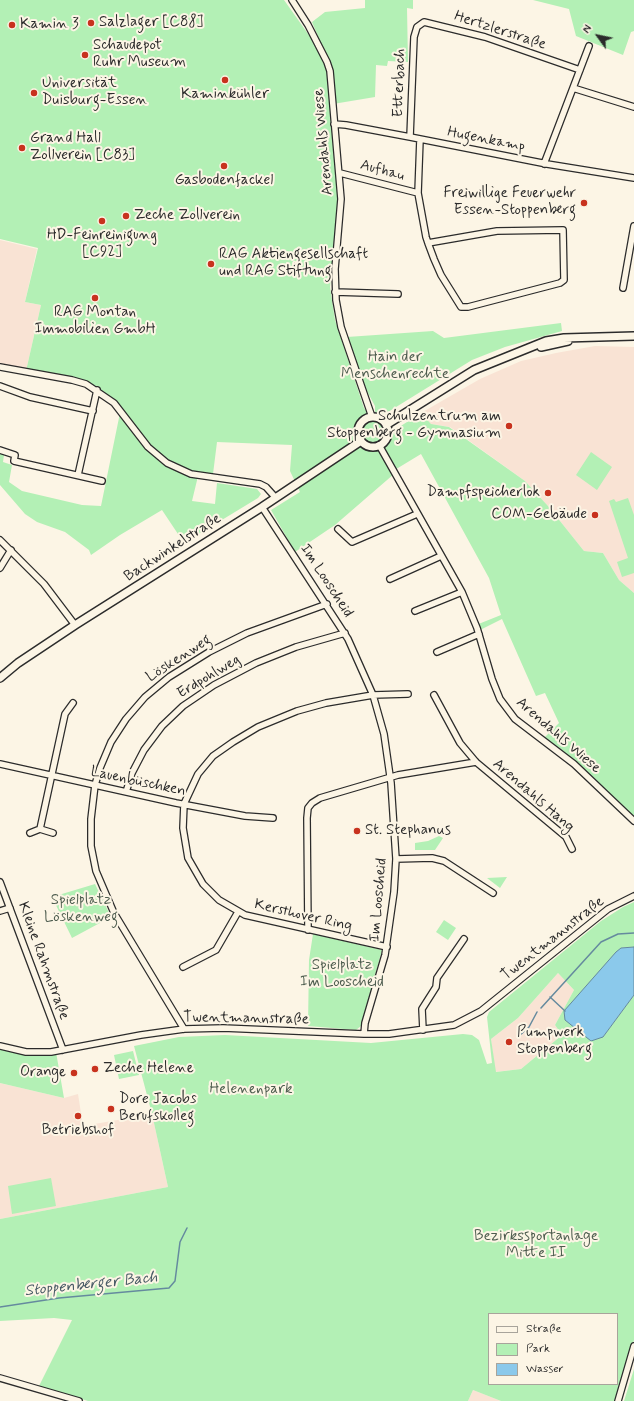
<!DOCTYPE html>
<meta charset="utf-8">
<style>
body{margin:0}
#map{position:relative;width:634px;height:1401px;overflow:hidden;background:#fcf5e5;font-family:Mynerve,sans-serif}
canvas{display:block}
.legend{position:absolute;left:488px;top:1313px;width:130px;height:72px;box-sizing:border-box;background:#fcf5e5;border:1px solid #a8a49b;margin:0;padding:5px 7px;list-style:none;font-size:12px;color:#2b2b2b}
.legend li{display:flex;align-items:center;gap:8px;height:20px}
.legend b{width:20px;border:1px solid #a8a49b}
.north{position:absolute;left:578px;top:16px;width:40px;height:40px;-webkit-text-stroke:3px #fcf5e5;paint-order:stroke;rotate:303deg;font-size:11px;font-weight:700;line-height:16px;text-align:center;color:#2b2b2b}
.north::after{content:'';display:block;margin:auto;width:14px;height:18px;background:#2b2b2b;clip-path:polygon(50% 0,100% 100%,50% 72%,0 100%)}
</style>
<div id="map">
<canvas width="634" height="1401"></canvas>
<ul class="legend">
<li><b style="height:5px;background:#fcf5e5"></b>Straße</li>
<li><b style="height:11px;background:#b3f0b5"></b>Park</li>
<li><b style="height:11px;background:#8bc9eb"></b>Wasser</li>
</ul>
<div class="north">N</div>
</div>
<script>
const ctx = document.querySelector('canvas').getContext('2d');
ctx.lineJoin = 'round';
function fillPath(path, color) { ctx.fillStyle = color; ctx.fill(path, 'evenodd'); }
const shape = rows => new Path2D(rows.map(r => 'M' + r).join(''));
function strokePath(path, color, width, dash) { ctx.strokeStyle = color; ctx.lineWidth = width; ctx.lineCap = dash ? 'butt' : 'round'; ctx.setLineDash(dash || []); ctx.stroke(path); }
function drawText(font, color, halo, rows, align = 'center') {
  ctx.font = font + ' Mynerve,sans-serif'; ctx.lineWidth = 4; ctx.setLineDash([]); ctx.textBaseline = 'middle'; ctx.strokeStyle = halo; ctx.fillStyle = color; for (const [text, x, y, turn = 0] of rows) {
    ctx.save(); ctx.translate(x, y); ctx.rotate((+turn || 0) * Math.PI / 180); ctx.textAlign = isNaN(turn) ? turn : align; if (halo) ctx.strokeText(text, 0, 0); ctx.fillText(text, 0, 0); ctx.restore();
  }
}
fillPath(shape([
 [0,240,37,249,25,302,41,305,26,371,0,365],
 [595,346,634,347,634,593,619,580,603,553,584,551,548,506,525,481,450,427,431,424,421,413,480,379,521,361,556,353],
 [558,973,574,990,555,1025,562,1035,521,1069,495,1072,491,1039,518,1018],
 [0,1083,64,1098,78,1094,83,1126,152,1114,168,1187,0,1219],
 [473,1390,501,1401,468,1401]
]), '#f9e3d4');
fillPath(shape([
 [0,0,284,0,316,45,328,71,334,124,333,146,338,203,330,287,335,320,364,408,372,417,381,420,393,431,421,413,431,424,449,427,525,481,548,506,584,551,603,553,619,580,634,593,634,819,616,800,574,763,543,739,559,723,545,693,536,696,502,619,478,631,476,625,501,615,489,578,421,454,393,471,394,474,335,525,295,552,271,510,300,492,290,471,292,445,217,442,213,474,199,472,192,501,215,504,217,483,257,489,261,494,258,498,184,543,162,510,120,535,91,555,89,550,65,532,37,522,25,514,0,485,0,453,4,455,3,462,12,465,9,482,22,491,82,505,101,506,121,408,110,397,87,384,26,371,41,305,25,302,38,248,0,239],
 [365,0,413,0,413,9,407,8,408,62,388,61,387,66,376,65,375,97,333,104,328,60,312,22,325,12,365,8],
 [533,0,634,0,634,31,631,32,623,55,576,36,569,9],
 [561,323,562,331,505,347,472,360,388,412,387,418,382,418,375,412,375,406,362,382,347,337,433,331,444,338],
 [591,452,612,467,597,490,576,475],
 [628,498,634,515,634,573,622,577,617,562,628,558,609,501,614,499,616,502],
 [439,836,443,838,435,850,415,850,415,843,428,841],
 [507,877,500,888,487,878],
 [95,884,111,917,72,938,52,897],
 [634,902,634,947,621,948,603,1037,634,995,634,1340,617,1401,501,1401,473,1390,468,1401,88,1401,39,1386,72,1320,54,1318,0,1321,0,1219,168,1187,152,1114,134,1046,179,1037,225,1035,371,1043,463,1034,472,1035,479,1040,487,1064,492,1063,487,1017,489,1012,601,921,623,907],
 [558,973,574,990,555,1025,562,1035,521,1069,496,1072,491,1039,518,1018],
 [489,1314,617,1314,617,1384,489,1384],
 [444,920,456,928,448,940,436,932],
 [313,934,382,950,361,1026,356,1030,308,1026,309,960],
 [0,1047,26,1053,56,1052,64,1098,0,1083],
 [133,1051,139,1075,119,1079,114,1055],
 [51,1178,56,1206,12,1214,8,1186],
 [634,1369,634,1401,624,1401]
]), '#b3f0b5');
const water = shape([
 [634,947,634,995,603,1037,591,1041,565,1020,564,1011,616,952,621,948,634,947]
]);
fillPath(water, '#8bc9eb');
strokePath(water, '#658a9e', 1);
strokePath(shape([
 [550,997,565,1011],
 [541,1008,601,942,618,934,634,933],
 [519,1036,529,1027,537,1012],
 [0,1307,59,1298,169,1288,175,1281,180,1242,187,1228]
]), '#658a9e', 1.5);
const minor = shape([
 [292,0,308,25,327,62,330,71,341,199,335,269,336,300,341,327,372,417],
 [573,88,634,107],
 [334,124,346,125,410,137,547,164,634,178],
 [410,137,414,37,417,27,424,22,485,37,580,70],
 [420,139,418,193,426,237,428,243,434,259,441,275,461,307,468,307,560,283,564,280,563,230,497,231,428,243],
 [544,164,589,46],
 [340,173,418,193],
 [623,288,634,226],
 [335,292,398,294],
 [0,367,72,380,86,384,114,403,148,447,167,463,191,474,260,484,266,487,275,497],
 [0,386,30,397,93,411],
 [379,445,462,592,477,628,492,679,500,699,515,719,574,764,634,821],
 [0,450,15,455,14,461,102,481],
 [78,475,97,390],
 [262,507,348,639,373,695,384,734,391,783,396,859,394,892,385,955,365,1023,364,1034],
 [338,529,352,542,417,514],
 [0,540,44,584,75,625],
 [0,568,11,550],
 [390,579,441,556],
 [415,611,462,592],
 [437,652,479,634],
 [434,695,460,743,476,762,566,837,572,849],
 [0,764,176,803,245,816,273,818],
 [126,792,132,773,144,750,162,726,183,706,214,685,256,663,296,647,345,633],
 [40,829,65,714,73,703],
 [30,833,40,829,53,833],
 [396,859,432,858,444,861,493,893],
 [0,882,63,1050],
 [0,911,10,908],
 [308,930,307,818,308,808,312,803,320,798,398,775,476,762],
 [387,947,245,915,219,900,203,884,188,858,183,828,184,804,198,774,213,756,233,742,258,727,297,711,326,703,373,695,408,694],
 [183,967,216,950,238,912],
 [184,1029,114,913,96,871,91,846,91,819,95,785,100,768,111,742,126,719,145,697,169,677,209,652,247,633,327,604],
 [423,1030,422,1009,436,987,437,978,464,939],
 [0,1046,26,1052,51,1052,141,1035,184,1029,223,1028,364,1034,389,1034,454,1025,481,1011,608,909,634,896],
 [0,1378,79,1401],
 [618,1401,634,1346]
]);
const major = shape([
 [541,347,568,341],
 '358 432a15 15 0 1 1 30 0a15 15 0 1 1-30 0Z',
 [386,425,474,370,546,341,564,338,634,336],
 [0,678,18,663,75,625,262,507,361,441]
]);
strokePath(minor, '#2b2b2b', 8);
strokePath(major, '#2b2b2b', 10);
strokePath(minor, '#fcf5e5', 5.5);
strokePath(major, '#fcf5e5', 7);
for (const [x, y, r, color] of [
 [91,23,4,"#c8321e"],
 [12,25,4,"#c8321e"],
 [85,55,4,"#c8321e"],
 [225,80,4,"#c8321e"],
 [34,93,4,"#c8321e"],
 [22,148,4,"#c8321e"],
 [224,166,4,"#c8321e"],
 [584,203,4,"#c8321e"],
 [126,216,4,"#c8321e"],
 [102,221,4,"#c8321e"],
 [211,264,4,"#c8321e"],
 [95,298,4,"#c8321e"],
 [509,426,4,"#c8321e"],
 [548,493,4,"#c8321e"],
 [595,515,4,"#c8321e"],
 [357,831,4,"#c8321e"],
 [509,1042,4,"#c8321e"],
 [95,1069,4,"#c8321e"],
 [74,1073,4,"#c8321e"],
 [111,1109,4,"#c8321e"],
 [78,1116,4,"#c8321e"]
]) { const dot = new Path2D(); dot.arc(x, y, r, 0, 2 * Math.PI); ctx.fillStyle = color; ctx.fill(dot); strokePath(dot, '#fcf5e5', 1.5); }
drawText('15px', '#2b2b2b', '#fcf5e5', [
 ["Salzlager [C88]",99,23],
 ["Kamin 3",20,25],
 ["Schaudepot",93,46],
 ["Ruhr Museum",93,63],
 ["Universität",42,84],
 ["Duisburg-Essen",42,101],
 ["Kaminkühler",225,95,"center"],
 ["Grand Hall",30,139],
 ["Zollverein [C83]",30,156],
 ["Gasbodenfackel",224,181,"center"],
 ["Freiwillige Feuerwehr",576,194,"right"],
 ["Essen-Stoppenberg",576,211,"right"],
 ["Zeche Zollverein",134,216],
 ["HD-Feinreinigung",102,236,"center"],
 ["[C92]",102,253,"center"],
 ["RAG Aktiengesellschaft",219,255],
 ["und RAG Stiftung",219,272],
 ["RAG Montan",95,313,"center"],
 ["Immobilien GmbH",95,330,"center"],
 ["Schulzentrum am",501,417,"right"],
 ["Stoppenberg - Gymnasium",501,434,"right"],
 ["Dampfspeicherlok",540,493,"right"],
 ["COM-Gebäude",587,515,"right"],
 ["St. Stephanus",365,831],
 ["Pumpwerk",517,1033],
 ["Stoppenberg",517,1050],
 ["Zeche Helene",103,1069],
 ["Orange",66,1073,"right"],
 ["Dore Jacobs",119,1100],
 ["Berufskolleg",119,1117],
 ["Betriebshof",78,1131,"center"]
], 'left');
drawText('15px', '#2b2b2b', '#fcf5e5', [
 ["Hertzlerstraße",500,31,18],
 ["Etterbach",400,83,-88],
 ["Hugenkamp",486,140,11],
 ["Arendahls Wiese",324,142,-95],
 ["Aufhau",382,171,15],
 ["Backwinkelstraße",173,548,-33],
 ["Im Looscheid",326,581,57],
 ["Löskenweg",179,659,-33],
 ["Erdpohlweg",209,677,-31],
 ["Arendahls Wiese",558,736,41],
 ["Lauenbüschken",138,782,12],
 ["Arendahls Hang",533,796,41],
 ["Im Looscheid",379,900,-85],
 ["Kersthover Ring",303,916,13],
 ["Twentmannstraße",553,939,-38],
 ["Kleine Rahmstraße",43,961,70],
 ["Twentmannstraße",246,1019,1]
]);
drawText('15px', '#4d5c4e', '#fcf5e5', [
 ["Hain der",395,358],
 ["Menschenrechte",395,375],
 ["Spielplatz",81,901],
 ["Löskenweg",81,918],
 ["Spielplatz",342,966],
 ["Im Looscheid",342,983],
 ["Helenenpark",251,1090],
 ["Bezirkssportanlage",536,1237],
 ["Mitte II",536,1254]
]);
drawText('italic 16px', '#485a65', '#fcf5e5', [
 ["Stoppenberger Bach",91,1285,-6]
]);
</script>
